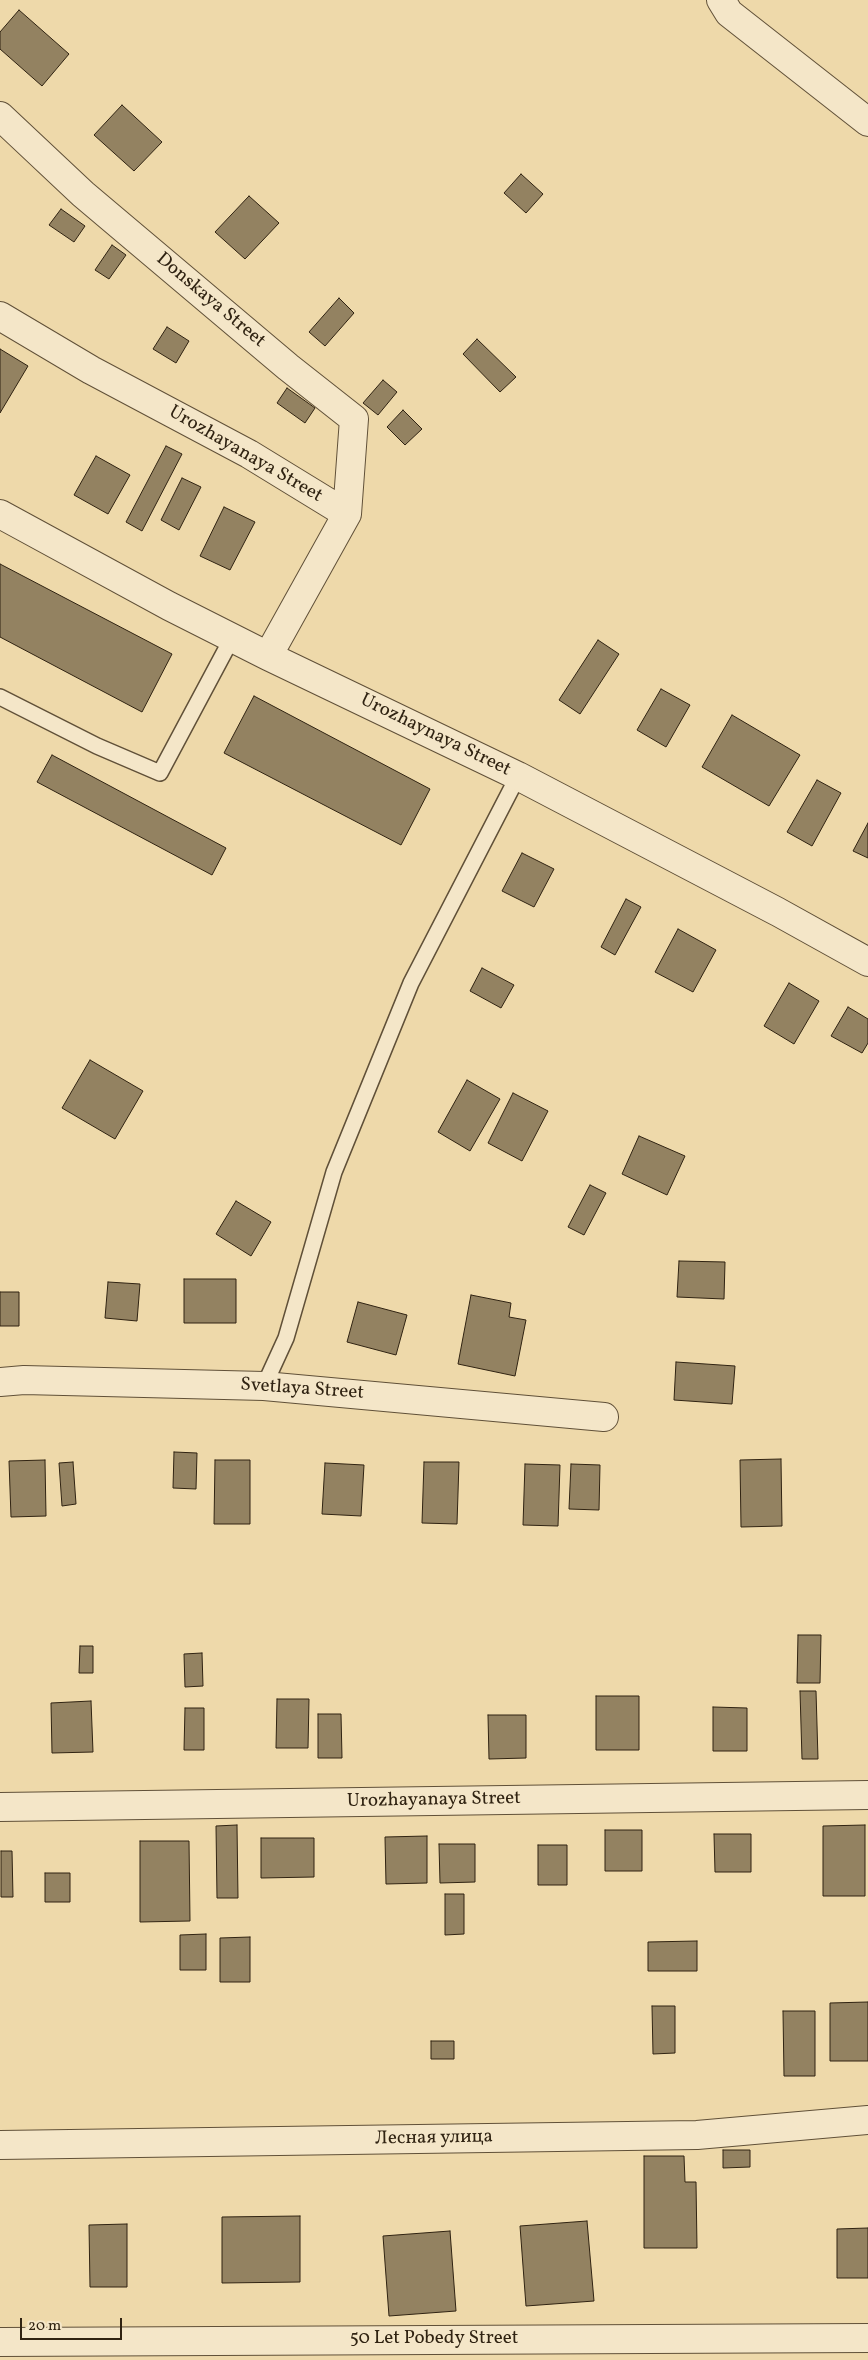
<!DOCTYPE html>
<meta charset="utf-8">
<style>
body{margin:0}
#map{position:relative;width:868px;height:2360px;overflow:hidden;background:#eed9aa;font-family:Vollkorn,serif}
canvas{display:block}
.scale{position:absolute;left:20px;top:2318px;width:102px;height:22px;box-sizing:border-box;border:2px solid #302312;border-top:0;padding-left:6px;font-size:15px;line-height:18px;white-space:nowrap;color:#302312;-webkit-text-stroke:4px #f4e6c8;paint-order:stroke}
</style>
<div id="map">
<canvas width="868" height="2360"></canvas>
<div class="scale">20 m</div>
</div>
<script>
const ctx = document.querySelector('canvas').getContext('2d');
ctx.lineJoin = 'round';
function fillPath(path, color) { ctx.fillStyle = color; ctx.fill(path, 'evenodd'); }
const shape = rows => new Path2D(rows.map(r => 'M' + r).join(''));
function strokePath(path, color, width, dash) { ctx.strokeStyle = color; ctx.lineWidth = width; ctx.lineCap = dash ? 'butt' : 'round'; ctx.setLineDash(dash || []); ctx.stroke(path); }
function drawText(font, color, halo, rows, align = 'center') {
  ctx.font = font + ' Vollkorn,serif'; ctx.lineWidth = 4; ctx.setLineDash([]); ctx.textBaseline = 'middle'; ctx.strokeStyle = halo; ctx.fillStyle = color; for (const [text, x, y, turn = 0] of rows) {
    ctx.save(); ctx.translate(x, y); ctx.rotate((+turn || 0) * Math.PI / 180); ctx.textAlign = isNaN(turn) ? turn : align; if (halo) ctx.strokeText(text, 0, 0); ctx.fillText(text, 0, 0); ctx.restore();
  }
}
const building = shape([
 [19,10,69,54,42,86,0,49,0,32,19,10],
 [122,105,162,142,134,171,94,135,122,105],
 [521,174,543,194,526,213,504,193,521,174],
 [249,196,279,223,245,259,215,232,249,196],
 [61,209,85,226,74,242,49,225,61,209],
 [112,245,126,255,109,279,95,270,112,245],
 [339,298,354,313,325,346,309,332,339,298],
 [167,327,189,341,176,363,153,349,167,327],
 [477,339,516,377,500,392,463,354,477,339],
 [0,349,28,366,0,413,0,349],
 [383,380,397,392,378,415,363,403,383,380],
 [287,388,315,408,305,423,277,403,287,388],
 [403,410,422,429,405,445,387,427,403,410],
 [166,446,182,454,142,531,126,522,166,446],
 [96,456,130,475,108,514,74,495,96,456],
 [182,478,201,487,179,530,161,520,182,478],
 [224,507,255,522,230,570,200,556,224,507],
 [0,564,172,654,142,712,0,637,0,564],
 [598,640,619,654,580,714,559,700,598,640],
 [661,689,690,705,666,747,637,730,661,689],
 [254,696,430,789,401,845,224,753,254,696],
 [732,715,800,755,769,806,702,767,732,715],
 [52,755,226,848,212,875,37,782,52,755],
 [817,780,841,793,812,846,787,832,817,780],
 [868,823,868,858,853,851,868,823],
 [522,853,554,869,534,907,502,891,522,853],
 [626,899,641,907,615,955,601,947,626,899],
 [678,929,716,950,693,992,655,972,678,929],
 [482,968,514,985,501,1008,470,991,482,968],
 [789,983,819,1001,794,1044,764,1026,789,983],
 [848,1007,868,1019,868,1043,862,1053,831,1036,848,1007],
 [90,1060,143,1091,115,1139,62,1108,90,1060],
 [467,1080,500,1099,470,1151,438,1132,467,1080],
 [513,1093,548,1111,522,1161,488,1143,513,1093],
 [639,1136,685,1156,667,1195,622,1174,639,1136],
 [590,1185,606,1193,584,1235,568,1227,590,1185],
 [236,1201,271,1222,251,1256,216,1234,236,1201],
 [679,1261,725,1262,724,1299,677,1297,679,1261],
 [184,1279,236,1279,236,1323,184,1323,184,1279],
 [108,1282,140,1284,137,1321,105,1318,108,1282],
 [0,1292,19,1292,19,1326,0,1326,0,1292],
 [471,1295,511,1303,509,1317,526,1320,515,1376,458,1364,471,1295],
 [358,1302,407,1315,396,1355,347,1342,358,1302],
 [676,1362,735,1366,732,1404,674,1400,676,1362],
 [174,1452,197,1453,196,1489,173,1488,174,1452],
 [781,1459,782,1526,741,1527,740,1460,781,1459],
 [45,1460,46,1516,11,1517,9,1461,45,1460],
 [215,1460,250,1460,250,1524,214,1524,215,1460],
 [73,1462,76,1504,62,1506,59,1463,73,1462],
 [424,1462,459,1462,457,1524,422,1523,424,1462],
 [325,1463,364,1465,361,1516,322,1514,325,1463],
 [525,1464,560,1465,558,1526,523,1525,525,1464],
 [571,1464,600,1465,599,1510,569,1509,571,1464],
 [798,1635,821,1635,820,1683,797,1683,798,1635],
 [80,1646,93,1646,93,1673,79,1673,80,1646],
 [202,1653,203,1686,185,1687,184,1654,202,1653],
 [800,1691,816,1691,818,1759,802,1759,800,1691],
 [596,1696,639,1696,639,1750,596,1750,596,1696],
 [277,1699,309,1699,308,1748,276,1748,277,1699],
 [91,1701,93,1752,52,1753,51,1703,91,1701],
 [713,1707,747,1708,747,1751,713,1751,713,1707],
 [185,1708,204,1708,204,1750,184,1750,185,1708],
 [318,1714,341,1714,342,1758,318,1758,318,1714],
 [488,1715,526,1715,526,1758,489,1759,488,1715],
 [237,1825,238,1898,217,1898,216,1826,237,1825],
 [865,1825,865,1896,823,1896,823,1826,865,1825],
 [605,1830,642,1830,642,1871,605,1871,605,1830],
 [714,1834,751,1834,751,1872,715,1872,714,1834],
 [427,1836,427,1883,386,1884,385,1837,427,1836],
 [261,1838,314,1838,314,1877,261,1878,261,1838],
 [140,1841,189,1841,190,1921,140,1922,140,1841],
 [439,1844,475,1844,475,1882,440,1883,439,1844],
 [538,1845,567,1845,567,1885,538,1885,538,1845],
 [1,1851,12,1851,13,1897,1,1897,1,1851],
 [45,1873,70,1873,70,1902,45,1902,45,1873],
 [445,1894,464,1894,464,1934,445,1935,445,1894],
 [206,1934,206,1970,180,1970,180,1935,206,1934],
 [250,1937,250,1982,220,1982,220,1938,250,1937],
 [697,1941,697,1971,648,1971,648,1942,697,1941],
 [868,2002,868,2061,830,2061,830,2003,868,2002],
 [652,2006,675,2006,675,2053,653,2054,652,2006],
 [783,2011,815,2011,815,2076,784,2076,783,2011],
 [431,2041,454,2041,454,2059,431,2059,431,2041],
 [723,2150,750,2150,750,2167,723,2168,723,2150],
 [644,2156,684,2156,685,2182,696,2182,697,2248,644,2248,644,2156],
 [300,2216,300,2282,222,2283,222,2217,300,2216],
 [587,2221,594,2301,526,2306,520,2226,587,2221],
 [127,2224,127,2287,90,2287,89,2225,127,2224],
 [868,2228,868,2278,837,2278,837,2229,868,2228],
 [450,2231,456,2311,389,2316,383,2236,450,2231]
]);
fillPath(building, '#938261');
strokePath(building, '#302312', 1);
const service = shape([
 [0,697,97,746,160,773,232,638],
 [264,1386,286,1338,334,1172,411,983,518,776]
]);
const minor = shape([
 [721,0,729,13,868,122],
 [0,116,83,194,288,367,354,419,347,514],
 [0,316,91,370,249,454,347,514,268,656],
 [0,514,169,606,268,656,518,776,778,912,868,962],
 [0,1382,24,1380,264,1386,604,1417],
 [0,1807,868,1795],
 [0,2145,697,2135,868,2120],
 [0,2342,868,2338]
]);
strokePath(service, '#605038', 18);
strokePath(minor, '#605038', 30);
strokePath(service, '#f4e6c8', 15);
strokePath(minor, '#f4e6c8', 28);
drawText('19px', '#302312', '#f4e6c8', [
 ["Donskaya Street",210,301,40],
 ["Urozhayanaya Street",245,455,30],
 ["Urozhaynaya Street",435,736,26],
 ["Svetlaya Street",302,1390,4],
 ["Urozhayanaya Street",434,1801,-1],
 ["Лесная улица",434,2139,-1],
 ["50 Let Pobedy Street",434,2340]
]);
</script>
